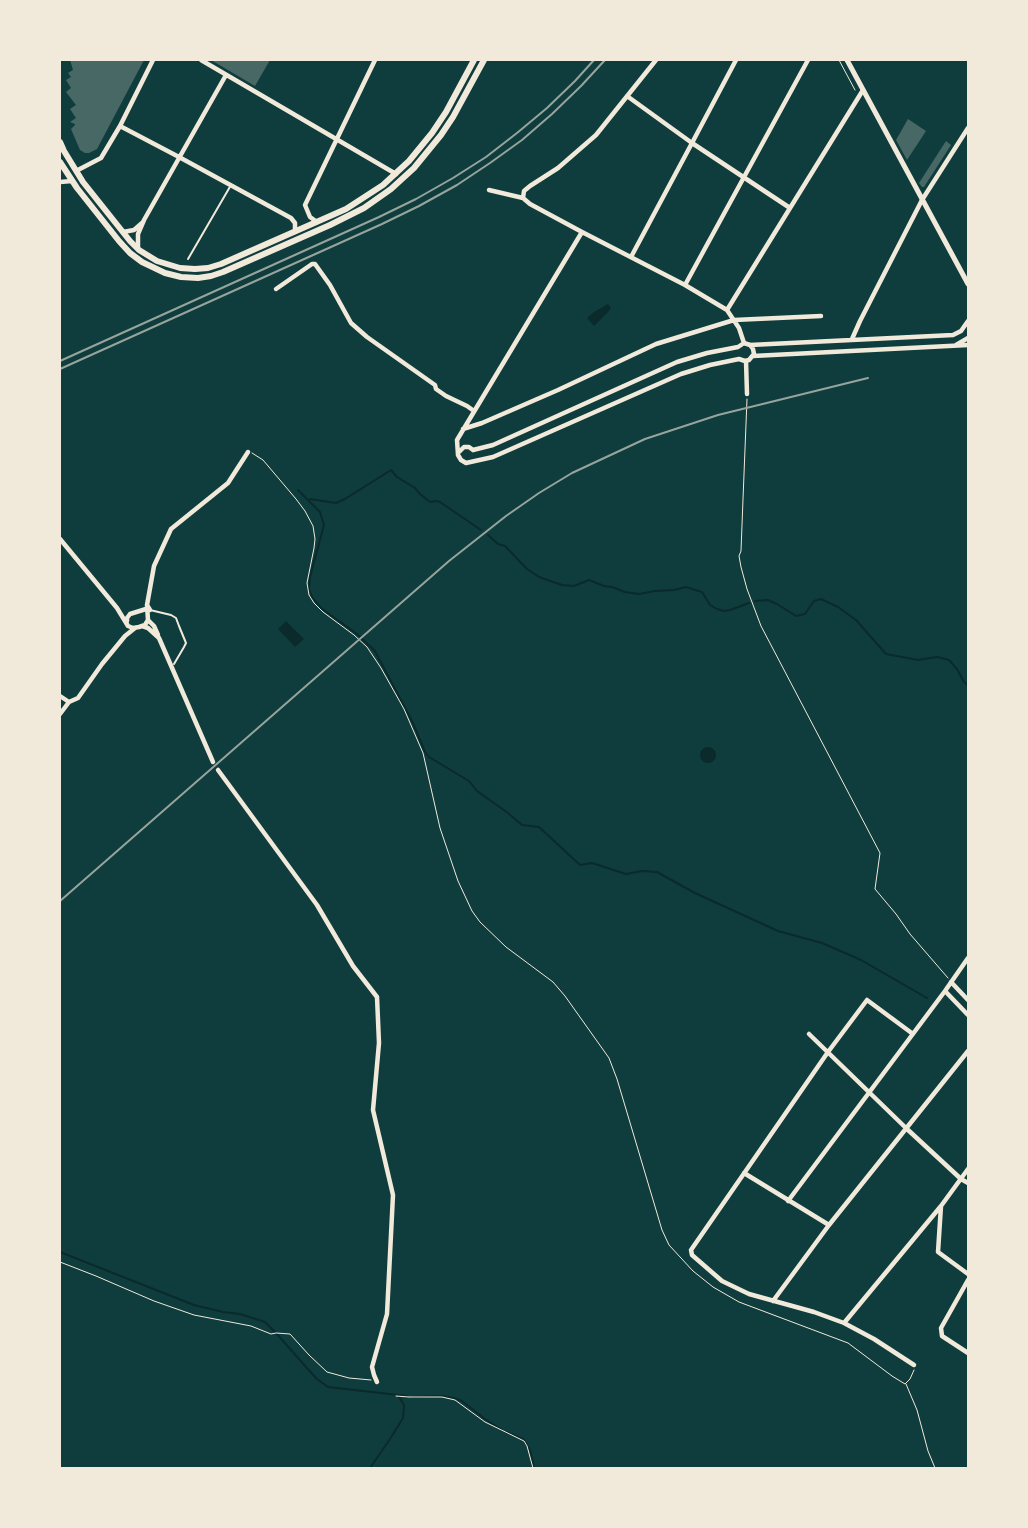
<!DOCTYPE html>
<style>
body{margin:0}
#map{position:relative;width:1028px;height:1528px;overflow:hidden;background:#0f3d3e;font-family:Helvetica,sans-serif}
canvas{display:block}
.frame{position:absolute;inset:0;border:61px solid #f1e9da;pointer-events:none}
</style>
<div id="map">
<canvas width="1028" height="1528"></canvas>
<div class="frame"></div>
</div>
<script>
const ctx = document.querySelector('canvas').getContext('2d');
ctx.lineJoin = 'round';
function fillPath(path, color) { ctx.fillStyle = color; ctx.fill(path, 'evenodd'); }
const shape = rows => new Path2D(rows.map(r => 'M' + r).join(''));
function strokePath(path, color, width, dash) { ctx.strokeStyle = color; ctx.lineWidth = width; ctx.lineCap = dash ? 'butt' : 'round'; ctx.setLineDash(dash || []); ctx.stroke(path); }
fillPath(shape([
 [608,304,611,308,609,311,594,326,587,318,594,312],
 [286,621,304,639,295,647,278,629],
 '700 755a8 8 0 1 1 16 0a8 8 0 1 1-16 0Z'
]), '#0a2a2b');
strokePath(shape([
 [298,490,320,512,324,525,310,577,309,589,312,597,321,608,357,634,375,651,413,723,425,752,429,757,469,781,477,791,508,813,522,825,539,827,580,865,592,863,626,874,642,871,657,872,695,893,778,931,822,943,861,960,927,998],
 [310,499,336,503,345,499,391,470,397,477,415,488,420,494,430,502,436,501,440,502,481,530],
 [488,535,498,544,505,546,527,569,539,577,562,585,574,586,589,580,604,586,612,587,625,592,639,594,655,591,674,590,686,587,702,592,710,605,717,609,724,611,730,610,749,603],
 [755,601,768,600,777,604,796,616,805,614,814,601,821,599,838,607,856,620,886,654,918,660,937,657,949,660,957,669,964,682,968,685],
 [60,1252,194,1305,223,1312,240,1314,265,1322,276,1333,306,1367,317,1379,328,1387,407,1396],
 [412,1397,442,1396,454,1398,462,1401,485,1419,502,1430],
 [506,1432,523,1439,530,1450,534,1468],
 [370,1468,390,1439,403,1418,404,1405,399,1397]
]), '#0a2a2b', 2);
fillPath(shape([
 [70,60,144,60,97,149,89,153,85,153,80,150,71,129,75,125,75,124,70,122,76,118,70,109,76,105,66,92,71,88,66,80,71,77,68,73,73,70],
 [211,60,270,60,255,86],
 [908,119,926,131,907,160,896,140],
 [946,141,951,145,924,187,922,187,919,183]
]), '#486865');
strokePath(shape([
 [839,60,855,90],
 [747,399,743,499,741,551,739,556,741,567,747,589,761,626,880,853,875,889,896,914,910,934,948,978],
 [252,453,263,460,296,499,305,511,313,526,315,539,314,548,307,583,309,595,314,603,323,612,354,635,367,647,381,668,404,709,423,753,440,828,458,881,472,911,480,922,506,947,553,982,565,996,609,1058,617,1079,662,1230,669,1245,693,1271,713,1287,739,1302,848,1343,892,1376,905,1384,910,1379,914,1370],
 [60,1262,96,1276,154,1301,194,1315,251,1326,271,1334,276,1333,290,1334,309,1355,327,1372,349,1378,371,1380],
 [906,1384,917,1410,928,1451,935,1468],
 [396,1396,409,1397,442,1397,455,1400,485,1422,524,1441,527,1446,533,1468]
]), '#f1e9da', 1);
strokePath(shape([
 [188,259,231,185],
 [150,610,171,615,176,618,179,626,186,643,184,647,174,664]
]), '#f1e9da', 2);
strokePath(shape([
 [201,60,396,174],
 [627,96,692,143,790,208],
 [120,126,179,157,291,218,295,223,295,232],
 [76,171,101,158,120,126,153,60],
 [60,182,72,181],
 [489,190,523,198,530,204,582,232,685,285,727,310,739,328,744,343],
 [523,198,524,191,530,186,558,168,596,135,656,60],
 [317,222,310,217,305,205,375,60],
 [123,232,134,230,142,223],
 [582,232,457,440,458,455,461,460,466,463,493,457,681,374,710,365,739,359,745,361,749,360,754,354,753,349,750,345],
 [138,248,138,234,144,220,226,75],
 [631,257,692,143,736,60],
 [685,285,808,60],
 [276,289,312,264,315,264,330,285,351,323,367,337,435,385,436,389,446,396,467,406,474,411],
 [727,310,863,90],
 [852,339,860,321,922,200,968,128],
 [956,345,968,338],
 [753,356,968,345],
 [746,361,747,394],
 [463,429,482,423,558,390,656,344,734,320,821,316],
 [473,450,493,445,677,362,707,353,738,347,744,343,750,345,953,335,961,331,968,321],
 [459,452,464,447,469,447,473,450],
 [60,539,117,608,128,626,133,628,139,627,145,625,148,620],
 [148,620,147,605,154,566,171,529,228,483,248,452],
 [148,620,154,626,158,635],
 [127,621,127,618,130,614,146,609,150,610,147,605],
 [142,626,148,628,159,638,213,762],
 [60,696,69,702],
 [60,714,69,702,78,698,102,664,125,636,135,628],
 [218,770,317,905,353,966,377,997,379,1043,373,1110,393,1195,387,1314,372,1367,374,1375,377,1382],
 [951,982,968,1000],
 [945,991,968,1015],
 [809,1034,907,1129,961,1179,968,1183],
 [913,1034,867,1000,828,1052,691,1250,692,1255,722,1281,749,1294,814,1312,844,1323,874,1339,914,1365],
 [968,1169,941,1206,938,1252,968,1274],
 [744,1173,829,1225],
 [788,1201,945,991,968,958],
 [968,1280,941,1328,942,1336,968,1353],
 [773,1301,829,1225,968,1051],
 [844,1323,941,1206]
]), '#f1e9da', 4.5);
strokePath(shape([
 [847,60,968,284]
]), '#f1e9da', 5);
strokePath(shape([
 [60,142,64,151,83,182,130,241,139,250,157,261,180,268,195,269,208,268,221,264,346,209,383,185,409,161,432,133,446,112,474,60],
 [60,162,77,188,119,241,130,253,142,262,165,273,181,277,198,278,211,276,223,272,330,225,364,208,391,189,414,168,441,135,453,117,484,60]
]), '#f1e9da', 6);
strokePath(shape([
 [60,361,379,217,416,199,453,178,486,157,517,133,547,108,575,81,594,60],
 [60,369,382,224,419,206,457,185,490,163,522,140,552,114,581,86,605,60],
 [60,901,449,561,506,516,539,493,572,473,645,439,718,415,868,378]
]), '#97a49c', 2);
</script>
